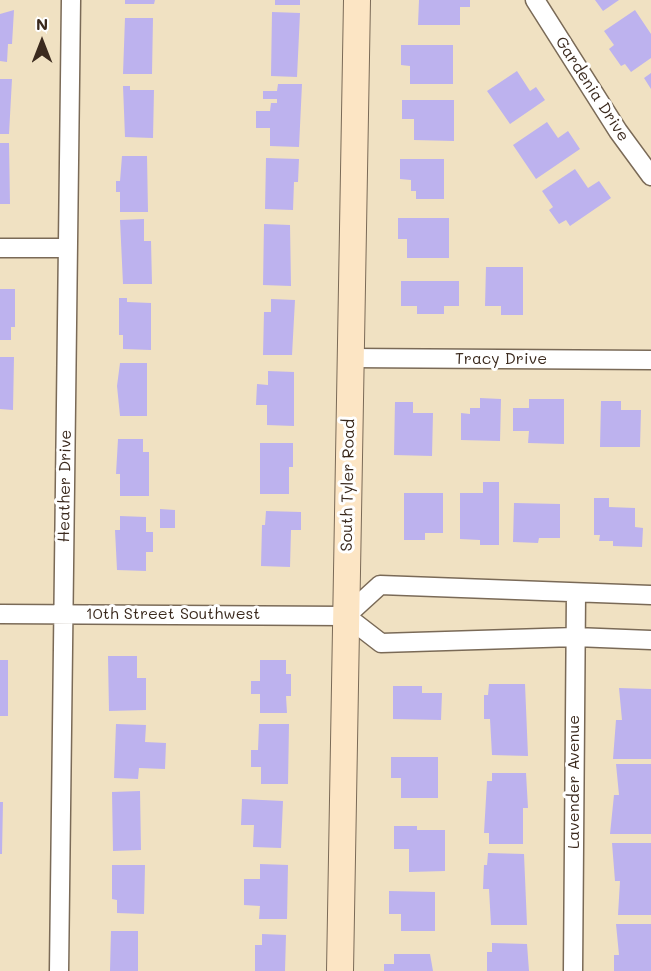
<!DOCTYPE html>
<style>
body{margin:0}
#map{position:relative;width:651px;height:971px;overflow:hidden;background:#f0e1c2;font-family:Mali,sans-serif}
canvas{display:block}
.north{position:absolute;left:12px;top:12px;width:60px;height:60px;-webkit-text-stroke:4px #fff;paint-order:stroke;rotate:0deg;font-size:16px;font-weight:700;line-height:24px;text-align:center;color:#3b2a1e}
.north::after{content:'';display:block;margin:auto;width:21px;height:27px;background:#3b2a1e;clip-path:polygon(50% 0,100% 100%,50% 72%,0 100%)}
</style>
<div id="map">
<canvas width="651" height="971"></canvas>
<div class="north">N</div>
</div>
<script>
const ctx = document.querySelector('canvas').getContext('2d');
ctx.lineJoin = 'round';
function fillPath(path, color) { ctx.fillStyle = color; ctx.fill(path, 'evenodd'); }
const shape = rows => new Path2D(rows.map(r => 'M' + r).join(''));
function strokePath(path, color, width, dash) { ctx.strokeStyle = color; ctx.lineWidth = width; ctx.lineCap = dash ? 'butt' : 'round'; ctx.setLineDash(dash || []); ctx.stroke(path); }
function drawText(font, color, halo, rows, align = 'center') {
  ctx.font = font + ' Mali,sans-serif'; ctx.lineWidth = 6; ctx.setLineDash([]); ctx.textBaseline = 'middle'; ctx.strokeStyle = halo; ctx.fillStyle = color; for (const [text, x, y, turn = 0] of rows) {
    ctx.save(); ctx.translate(x, y); ctx.rotate((+turn || 0) * Math.PI / 180); ctx.textAlign = isNaN(turn) ? turn : align; if (halo) ctx.strokeText(text, 0, 0); ctx.fillText(text, 0, 0); ctx.restore();
  }
}
fillPath(shape([
 [125,0,155,0,154,4,125,4],
 [275,0,300,0,300,5,275,5],
 [419,0,470,0,470,7,460,7,460,25,418,25],
 [595,0,619,0,603,11],
 [14,10,12,44,8,44,7,62,0,61,0,14],
 [635,10,651,34,651,58,631,72,625,64,621,66,609,49,614,45,604,31],
 [272,12,300,13,297,77,271,76],
 [125,18,153,18,152,74,123,74],
 [401,45,453,45,453,84,410,84,410,66,401,65],
 [517,71,530,91,536,87,545,100,510,124,487,91],
 [651,73,651,89,644,78],
 [0,79,12,79,9,134,0,134],
 [278,84,302,84,299,147,270,146,270,128,256,128,256,111,270,111,271,103,277,103,277,99,263,99,263,91,277,91],
 [123,86,130,86,130,90,154,90,153,138,125,137],
 [402,100,454,100,454,141,414,140,414,119,402,119],
 [547,122,558,138,568,131,580,149,536,179,513,145],
 [0,143,9,143,10,204,0,204],
 [122,156,147,156,148,212,120,212,120,192,116,192,116,181,120,181],
 [266,158,299,159,298,182,294,182,293,210,265,209],
 [400,159,444,159,444,199,416,199,416,191,411,191,411,180,400,179],
 [575,169,588,188,599,181,611,198,570,226,566,220,559,224,549,210,553,207,542,191],
 [398,218,449,218,449,258,407,258,407,239,398,239],
 [144,219,144,241,151,241,152,284,123,284,120,220],
 [264,224,290,225,291,286,263,285],
 [486,267,523,267,523,315,501,315,501,306,485,306],
 [401,281,459,281,459,306,444,306,444,314,417,314,417,306,401,306],
 [0,289,15,289,15,327,11,327,11,340,0,340],
 [119,298,127,298,127,302,151,303,151,350,123,349,123,335,119,335],
 [271,299,295,300,292,355,263,355,264,312,271,312],
 [0,357,14,357,13,410,0,409],
 [120,363,147,363,147,416,120,416,117,386],
 [268,371,294,372,294,426,267,425,267,405,256,405,257,384,268,385],
 [480,398,501,399,500,441,461,440,461,413,470,414,470,408,480,408],
 [529,399,564,399,564,444,528,443,529,431,513,431,513,408,529,408],
 [601,401,621,401,621,410,641,410,640,447,600,447],
 [395,402,413,402,413,413,433,413,432,456,394,455],
 [118,439,143,439,143,452,149,452,149,496,120,496,120,474,116,474],
 [260,443,293,443,293,467,289,467,289,494,260,494],
 [483,482,499,482,499,545,480,545,480,540,460,539,460,493,483,493],
 [404,493,443,493,443,533,425,533,425,540,404,540],
 [594,498,609,498,609,507,635,508,635,527,643,528,642,547,613,546,613,541,599,541,600,535,594,535],
 [514,503,560,504,560,538,539,538,538,543,513,542],
 [160,509,175,510,175,528,160,528],
 [266,511,301,512,301,530,291,530,290,567,261,566,262,525,265,525],
 [120,516,146,517,146,532,153,532,153,552,146,552,146,571,117,570,115,530,120,530],
 [108,656,137,656,137,678,146,678,146,710,109,711],
 [0,660,8,660,8,716,0,716],
 [260,660,286,660,286,674,291,674,291,696,286,696,287,713,260,713,260,694,251,694,251,681,260,681],
 [489,684,525,684,528,756,492,755,490,719,484,719,484,695,488,695],
 [393,686,422,686,422,693,442,693,441,720,393,719],
 [619,688,651,689,651,759,613,759,616,720,622,720],
 [116,724,146,725,145,742,166,743,165,769,139,768,138,779,114,778],
 [259,724,289,724,288,784,261,784,261,767,251,767,251,750,258,750],
 [391,757,438,757,438,798,401,798,401,778,391,778],
 [616,764,651,764,651,834,610,834,614,795,619,795],
 [492,773,526,773,528,808,523,808,523,844,489,844,489,833,484,833,487,781,492,781],
 [140,791,141,850,113,851,112,792],
 [242,799,283,801,281,848,253,847,254,825,241,825],
 [0,802,3,802,2,854,0,854],
 [394,826,417,826,417,830,445,830,445,871,409,872,409,849,394,849],
 [612,843,651,843,651,915,618,915,620,881,615,881],
 [488,853,524,854,527,925,491,925,489,889,483,889,484,865,487,865],
 [260,864,288,865,287,919,259,919,260,906,244,905,244,879,260,879],
 [112,865,145,865,144,914,117,913,117,900,112,899],
 [389,891,435,892,435,931,401,931,401,914,389,914],
 [616,924,651,924,651,971,614,971,614,955,619,955],
 [111,931,138,931,138,971,110,971],
 [262,934,286,935,285,971,255,971,255,945,262,945],
 [492,943,527,944,529,971,487,971,487,952,492,952],
 [394,954,430,954,433,971,384,971,384,964,394,964]
]), '#bdb2ee');
const street = shape([
 [535,0,618,131,651,176],
 [0,248,68,248],
 [350,358,651,360],
 [0,614,346,616,381,643,575,637,651,640],
 [346,616,380,585,651,595],
 [59,971,71,0],
 [573,971,576,593]
]);
const secondary = shape([
 [340,971,357,0]
]);
strokePath(street, '#7a6a57', 21);
strokePath(secondary, '#7a6a57', 28);
strokePath(street, '#fff', 18);
strokePath(secondary, '#fce5c4', 26);
drawText('16px', '#3b2a1e', '#fff', [
 ["Gardenia Drive",592,89,57],
 ["Tracy Drive",501,359],
 ["South Tyler Road",348,485,-89],
 ["Heather Drive",65,486,-89],
 ["10th Street Southwest",173,614],
 ["Lavender Avenue",574,782,-90]
]);
</script>
